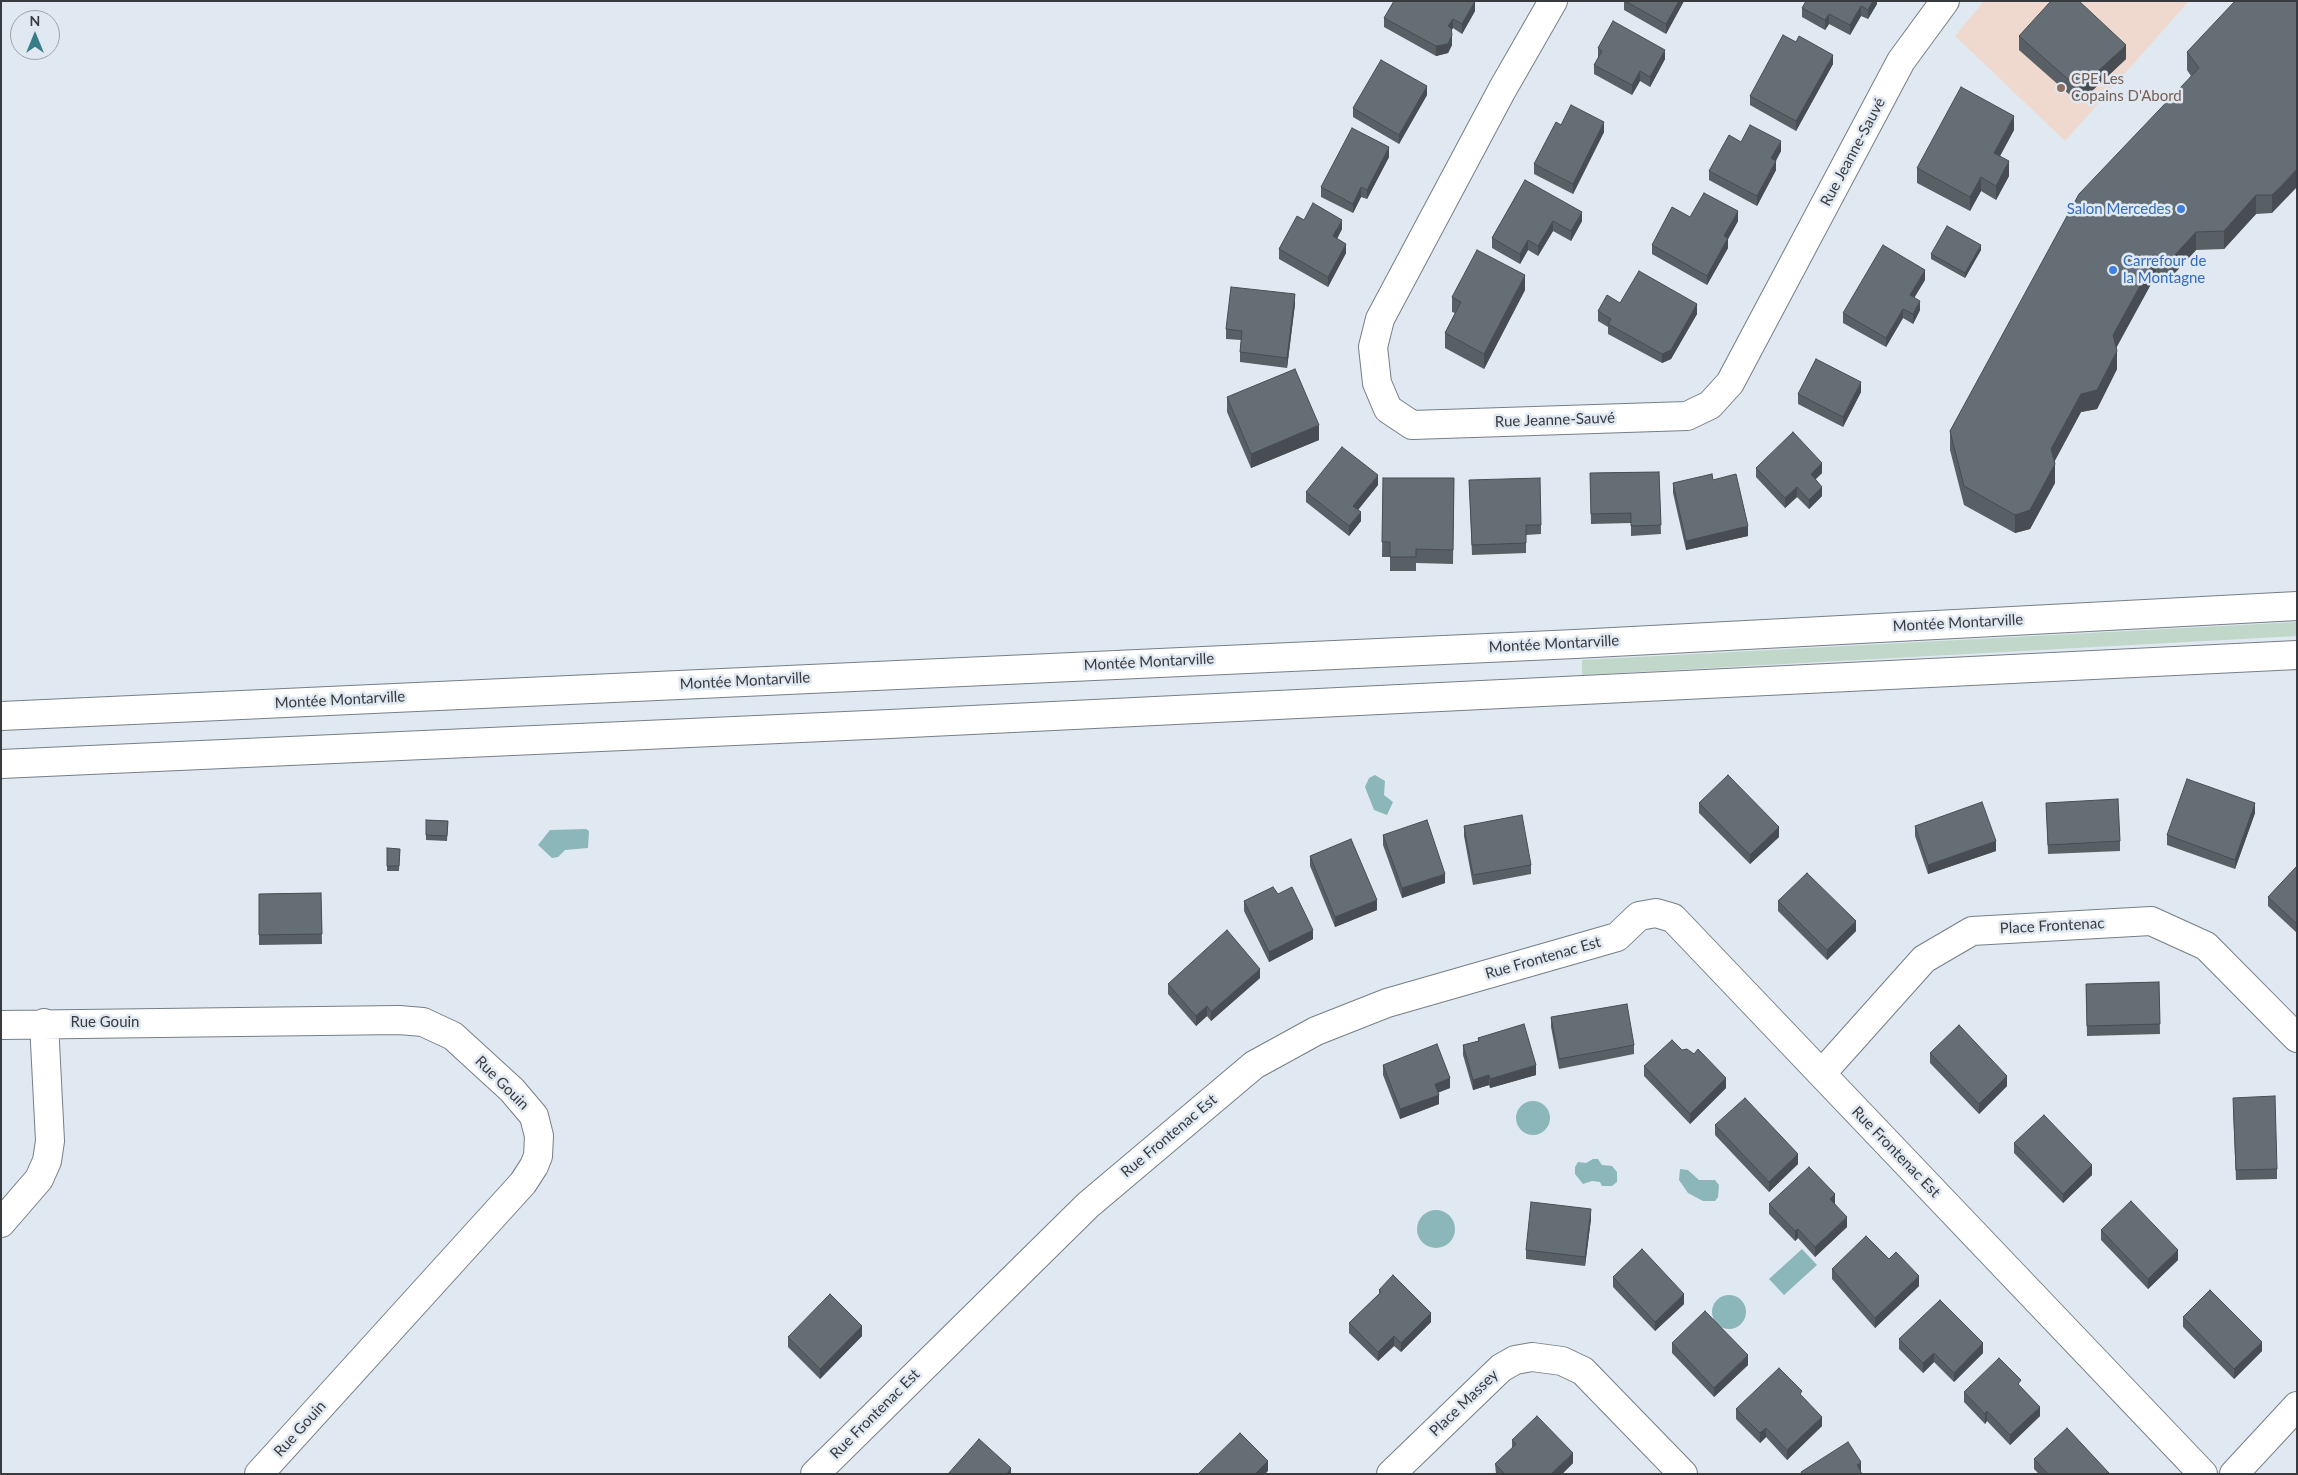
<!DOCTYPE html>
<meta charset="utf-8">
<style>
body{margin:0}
#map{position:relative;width:2298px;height:1475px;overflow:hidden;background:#e0e9f1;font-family:Lato,sans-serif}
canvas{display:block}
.frame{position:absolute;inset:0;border:2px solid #373a3e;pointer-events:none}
.north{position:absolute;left:10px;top:10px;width:50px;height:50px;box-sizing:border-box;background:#e0e9f1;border:1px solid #9ca3a9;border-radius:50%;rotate:0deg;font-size:14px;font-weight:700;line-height:20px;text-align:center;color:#373a3e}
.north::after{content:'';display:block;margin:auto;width:18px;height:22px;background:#377d89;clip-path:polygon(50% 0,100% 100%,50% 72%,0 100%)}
</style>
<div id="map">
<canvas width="2298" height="1475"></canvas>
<div class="frame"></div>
<div class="north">N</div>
</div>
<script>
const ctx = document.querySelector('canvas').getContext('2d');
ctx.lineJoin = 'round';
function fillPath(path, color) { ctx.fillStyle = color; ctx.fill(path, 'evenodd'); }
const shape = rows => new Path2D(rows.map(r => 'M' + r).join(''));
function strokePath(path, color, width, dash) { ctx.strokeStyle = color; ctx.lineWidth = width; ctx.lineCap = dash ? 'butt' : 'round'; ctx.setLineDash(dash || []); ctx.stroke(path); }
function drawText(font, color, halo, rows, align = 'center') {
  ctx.font = font + ' Lato,sans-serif'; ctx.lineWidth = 5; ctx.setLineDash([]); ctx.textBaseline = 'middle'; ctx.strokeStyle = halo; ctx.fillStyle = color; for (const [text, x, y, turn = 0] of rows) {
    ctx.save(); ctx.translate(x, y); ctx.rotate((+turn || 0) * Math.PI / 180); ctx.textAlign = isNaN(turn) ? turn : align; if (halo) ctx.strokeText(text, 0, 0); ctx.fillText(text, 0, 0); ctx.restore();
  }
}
fillPath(shape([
 [1984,1,2189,1,2065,141,1955,36]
]), '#efd8cd');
fillPath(shape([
 [2297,622,2297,636,1582,675,1582,660]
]), '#c1d7c9');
fillPath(shape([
 [1375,775,1385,781,1384,795,1393,802,1387,815,1374,810,1365,787,1369,778],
 [586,829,589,831,588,848,565,850,558,857,552,858,538,845,550,830],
 '1516 1118a17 17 0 1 1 34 0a17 17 0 1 1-34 0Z',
 [1593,1159,1598,1159,1602,1165,1612,1166,1617,1172,1617,1182,1612,1186,1602,1186,1600,1182,1592,1181,1583,1184,1575,1174,1575,1167,1578,1162,1586,1163],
 [1680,1169,1688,1170,1699,1180,1715,1180,1719,1185,1718,1197,1715,1201,1703,1201,1688,1193,1679,1180],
 '1417 1229a19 19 0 1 1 38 0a19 19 0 1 1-38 0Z',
 [1802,1249,1817,1265,1784,1295,1769,1279],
 '1712 1312a17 17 0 1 1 34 0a17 17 0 1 1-34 0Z'
]), '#8cb7ba');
const minor = shape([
 [1553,1,1502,90,1380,319,1373,347,1377,383,1388,409,1412,425,1687,416,1710,405,1730,383,1901,61,1945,1],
 [1,716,1575,644,2297,606],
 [1,764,890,724,2297,655],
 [1,1025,399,1020,423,1022,453,1036,512,1090,534,1116,539,1136,538,1156,534,1166,523,1183,259,1474],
 [1822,1073,1924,959,1972,931,2151,921,2206,946,2297,1038],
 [1,1223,39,1179,47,1161,50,1141,44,1023],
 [815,1474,1088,1205,1254,1065,1316,1031,1387,1003,1617,937,1639,916,1656,913,1673,918,2203,1474],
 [1391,1474,1501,1368,1515,1360,1532,1357,1562,1361,1583,1371,1683,1474],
 [2234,1474,2297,1406]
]);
strokePath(minor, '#767e86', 30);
strokePath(minor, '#fff', 28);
fillPath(shape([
 [1624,1,1684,1,1666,34,1624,10],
 [1877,1,1877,4,1868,19,1861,16,1850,35,1829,24,1825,30,1802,17,1802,8],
 [2297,1,2272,213,2256,214,2224,249,2196,250,2173,275,2156,275,2116,347,2117,369,2097,409,2081,412,2054,462,2055,483,2030,529,2015,533,1964,505,1950,450,1950,431,2191,76,2187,70,2187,52],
 [1475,11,1462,34,1453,28,1451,31,1452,45,1448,53,1436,56,1384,27,1384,18],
 [2019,36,2126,59,2079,103,2019,50],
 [1796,42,1833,64,1796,131,1750,105,1750,96],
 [1598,48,1665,59,1650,87,1640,81,1632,95,1594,74,1594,65,1598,58],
 [1427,95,1399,144,1353,117,1353,108],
 [1561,125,1604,132,1573,194,1534,174,1534,164],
 [2014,130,2000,156,2009,176,1996,200,1981,191,1970,211,1917,183,1917,168],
 [1741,142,1781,151,1776,161,1776,170,1757,206,1709,180,1709,171],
 [1389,157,1367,199,1361,197,1353,213,1321,197,1321,187],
 [1525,180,1582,221,1571,241,1553,231,1538,256,1528,250,1520,264,1492,248,1492,238],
 [1690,217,1738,221,1728,239,1728,248,1707,285,1652,254,1652,245],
 [1304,220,1342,229,1337,239,1346,253,1328,287,1279,259,1279,249],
 [1981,250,1965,278,1931,259,1931,254],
 [1925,280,1914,297,1920,310,1913,324,1903,318,1886,347,1843,323,1843,313],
 [1525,290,1484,369,1445,348,1445,333,1455,313,1452,312,1452,297],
 [1620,303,1697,314,1671,359,1662,363,1608,334,1608,327,1598,321,1598,311],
 [1295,304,1287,368,1240,362,1240,352,1241,340,1226,339,1226,329],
 [1861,392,1843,427,1798,404,1798,394],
 [1227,397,1319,440,1251,468,1227,412],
 [1756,468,1822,473,1815,479,1822,496,1809,509,1797,497,1785,508,1756,477],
 [1659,472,1661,534,1631,536,1631,523,1591,524,1590,473],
 [1383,478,1454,478,1453,564,1416,563,1416,571,1390,571,1390,557,1382,557],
 [1469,480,1541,525,1541,534,1526,535,1526,553,1472,555],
 [1713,480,1748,536,1686,550,1673,493,1673,483],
 [1378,485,1358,510,1361,521,1349,536,1306,502,1306,492],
 [1699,803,1779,837,1750,864,1699,813],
 [2046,803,2120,841,2120,851,2048,854],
 [2255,813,2235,869,2167,845,2167,835],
 [426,820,448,821,447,841,426,840],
 [1464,826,1531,865,1531,874,1473,885,1464,836],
 [1915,826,1996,851,1928,874,1915,836],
 [1383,835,1445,883,1402,898,1383,845],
 [400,849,399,871,387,871,387,866],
 [1310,856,1377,910,1335,927,1310,866],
 [2297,866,2297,933,2268,906,2268,897],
 [321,893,322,944,259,945,259,894],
 [1278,894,1313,939,1269,962,1244,911,1244,901],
 [1778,901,1856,931,1827,960,1778,911],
 [1260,978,1211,1021,1207,1016,1196,1026,1168,994,1168,984],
 [2159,982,2160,1034,2087,1036,2086,984],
 [1551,1017,1634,1045,1634,1054,1559,1069,1551,1027],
 [1478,1038,1536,1075,1490,1088,1489,1085,1473,1090,1463,1055,1463,1045,1478,1041],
 [1682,1050,1726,1088,1690,1124,1644,1076,1644,1066],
 [1930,1053,2007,1086,1979,1114,1930,1063],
 [1383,1065,1450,1088,1438,1092,1439,1104,1400,1119,1383,1075],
 [2233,1107,2277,1169,2277,1179,2236,1180],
 [1715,1125,1798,1164,1769,1192,1715,1135],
 [2014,1143,2092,1175,2063,1203,2014,1153],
 [1769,1204,1835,1204,1847,1227,1815,1257,1798,1238,1795,1241,1769,1214],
 [1591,1219,1585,1266,1526,1259,1526,1250],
 [2101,1230,2178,1260,2148,1289,2101,1240],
 [1889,1259,1919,1286,1875,1328,1832,1279,1832,1269],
 [1613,1277,1684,1304,1655,1331,1613,1287],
 [1379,1290,1431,1322,1401,1352,1394,1346,1378,1361,1349,1333,1349,1323,1379,1294],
 [2183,1317,2262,1351,2234,1379,2183,1327],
 [862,1336,820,1379,788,1347,788,1337],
 [1899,1339,1983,1353,1954,1382,1934,1362,1923,1373,1899,1349],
 [1672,1343,1748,1365,1714,1397,1672,1353],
 [2021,1387,2040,1416,2010,1445,1987,1421,1985,1424,1964,1402,1964,1392],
 [1802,1396,1822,1426,1787,1460,1766,1437,1760,1443,1736,1419,1736,1409],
 [1512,1440,1573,1463,1562,1474,1496,1474,1495,1464,1512,1449],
 [2034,1459,2109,1474,2039,1474,2034,1469]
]), '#585f65');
fillPath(shape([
 [1475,1,1475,11,1462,34,1462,24],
 [1679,1,1684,1,1666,34,1666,24],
 [1873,1,1877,1,1877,4,1868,19,1868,10],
 [1861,6,1861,16,1850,35,1850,25],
 [1829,14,1829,24,1825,30,1825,20],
 [1453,19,1453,28,1448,36,1448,26],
 [1452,35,1452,45,1448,53,1436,56,1436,46],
 [2126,45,2126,59,2079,103,2079,89],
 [1665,50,1665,59,1650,87,1650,77],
 [1833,55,1833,64,1796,131,1796,121],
 [1640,71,1640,81,1632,95,1632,85],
 [1427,86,1427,95,1399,144,1399,135],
 [2014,116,2014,130,1994,167,1994,153],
 [1604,122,1604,132,1573,194,1573,184],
 [1781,141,1781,151,1771,168,1771,158],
 [1389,147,1389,157,1367,199,1367,190],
 [1776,161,1776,170,1757,206,1757,196],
 [2009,161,2009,176,1996,200,1996,186],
 [2297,169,2297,187,2272,213,2272,195],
 [1981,177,1981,191,1970,211,1970,197],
 [1361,187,1361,197,1353,213,1353,204],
 [2256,195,2256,214,2224,249,2224,231],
 [1738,211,1738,221,1728,239,1728,248,1707,285,1707,276,1724,236],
 [1582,212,1582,221,1571,241,1571,231],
 [1342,220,1342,229,1333,246,1333,236],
 [1553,221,1553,231,1538,256,1538,246],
 [2196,232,2196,250,2173,275,2173,257],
 [1528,240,1528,250,1520,264,1520,254],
 [1346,244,1346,253,1328,287,1328,277],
 [1981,245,1981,250,1965,278,1965,273],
 [2156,257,2156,275,2113,354,2113,335],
 [1925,270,1925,280,1910,305,1910,295],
 [1525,275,1525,290,1484,369,1484,354],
 [1295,294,1295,304,1287,368,1287,358],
 [1920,301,1920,310,1913,324,1913,314],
 [1697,304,1697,314,1671,359,1662,363,1662,354],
 [1903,309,1903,318,1886,347,1886,338],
 [2117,351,2117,369,2097,409,2081,412,2051,468,2051,449,2081,394],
 [1861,382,1861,392,1843,427,1843,417],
 [1319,425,1319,440,1251,468,1251,454],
 [1822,463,1822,473,1811,484,1811,474],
 [2055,464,2055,483,2030,529,2015,533,2015,515],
 [1378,475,1378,485,1353,516,1353,506],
 [1797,487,1797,497,1785,508,1785,498],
 [1822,487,1822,496,1809,509,1809,500],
 [1361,512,1361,521,1349,536,1349,526],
 [1748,526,1748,536,1686,550,1686,541],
 [2255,803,2255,813,2235,869,2235,860],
 [1779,827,1779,837,1750,864,1750,855],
 [1996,841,1996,851,1928,874,1928,865],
 [1445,874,1445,883,1402,898,1402,888],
 [1377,900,1377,910,1335,927,1335,917],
 [1856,921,1856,931,1827,960,1827,950],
 [1313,930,1313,939,1269,962,1269,952],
 [1260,969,1260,978,1211,1021,1211,1012],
 [1207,1006,1207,1016,1196,1026,1196,1016],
 [1536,1065,1536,1075,1490,1088,1490,1079],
 [1489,1075,1489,1085,1473,1090,1473,1080],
 [2007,1076,2007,1086,1979,1114,1979,1104],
 [1450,1078,1450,1088,1435,1094,1435,1084],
 [1726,1078,1726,1088,1690,1124,1690,1114],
 [1439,1095,1439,1104,1400,1119,1400,1109],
 [1798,1154,1798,1164,1769,1192,1769,1182],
 [2092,1165,2092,1175,2063,1203,2063,1194],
 [1835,1194,1835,1204,1830,1209,1830,1199],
 [1591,1209,1591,1219,1585,1266,1585,1257],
 [1847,1217,1847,1227,1815,1257,1815,1247],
 [1798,1229,1798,1238,1795,1241,1795,1231],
 [2178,1250,2178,1260,2148,1289,2148,1279],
 [1919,1276,1919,1286,1875,1328,1875,1318],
 [1684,1294,1684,1304,1655,1331,1655,1322],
 [1431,1313,1431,1322,1401,1352,1401,1343],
 [862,1326,862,1336,820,1379,820,1369],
 [1394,1336,1394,1346,1378,1361,1378,1352],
 [2262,1342,2262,1351,2234,1379,2234,1369],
 [1983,1343,1983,1353,1954,1382,1954,1373],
 [1934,1353,1934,1362,1923,1373,1923,1363],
 [1748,1355,1748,1365,1714,1397,1714,1388],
 [2040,1407,2040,1416,2010,1445,2010,1435],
 [1987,1411,1987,1421,1985,1424,1985,1414],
 [1822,1417,1822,1426,1787,1460,1787,1450],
 [1766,1428,1766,1437,1760,1443,1760,1433],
 [1573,1453,1573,1463,1562,1474,1551,1474],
 [1268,1461,1268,1471,1265,1474,1255,1474],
 [1861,1462,1861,1472,1857,1465],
 [1011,1468,1011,1474,1006,1474]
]), '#474d52');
const building = shape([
 [1394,1,1475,1,1462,24,1453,19,1448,26,1451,28,1452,35,1448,44,1436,46,1384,18,1394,1],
 [1625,1,1679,1,1666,24,1625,1],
 [1806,1,1873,1,1868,10,1861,6,1850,25,1829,14,1825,20,1802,8,1806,1],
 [2051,1,2079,1,2126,45,2079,89,2019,36,2051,1],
 [2235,1,2297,1,2297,169,2272,195,2256,195,2224,231,2196,232,2173,257,2156,257,2113,335,2117,351,2097,390,2081,394,2051,449,2055,464,2030,510,2015,515,1964,486,1950,431,2079,194,2199,68,2187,52,2235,1],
 [1613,21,1665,50,1650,77,1640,71,1632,85,1594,65,1602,51,1598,48,1613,21],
 [1783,35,1796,42,1799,36,1833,55,1796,121,1750,96,1783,35],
 [1381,60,1427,86,1399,135,1353,108,1381,60],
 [1961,87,2014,116,1994,153,2009,161,1996,186,1981,177,1970,197,1917,168,1961,87],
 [1571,105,1604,122,1573,184,1534,164,1556,122,1561,125,1571,105],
 [1750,125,1781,141,1771,158,1776,161,1757,196,1709,171,1729,135,1741,142,1750,125],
 [1352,128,1389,147,1367,190,1361,187,1353,204,1321,187,1352,128],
 [1525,180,1582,212,1571,231,1553,221,1538,246,1528,240,1520,254,1492,238,1525,180],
 [1704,193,1738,211,1724,236,1728,238,1707,276,1652,245,1672,207,1690,217,1704,193],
 [1313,203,1342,220,1333,236,1346,244,1328,277,1279,249,1297,216,1304,220,1313,203],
 [1947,226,1981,245,1965,273,1931,254,1947,226],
 [1883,245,1925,270,1910,295,1920,301,1913,314,1903,309,1886,338,1843,313,1883,245],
 [1477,250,1525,275,1484,354,1445,333,1461,302,1452,297,1477,250],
 [1639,271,1697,304,1671,350,1662,354,1608,324,1611,319,1598,311,1607,295,1620,303,1639,271],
 [1231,287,1295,294,1287,358,1240,352,1242,331,1226,329,1231,287],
 [1816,359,1861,382,1843,417,1798,394,1816,359],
 [1295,369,1319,425,1251,454,1227,397,1295,369],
 [1793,432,1822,463,1811,474,1822,487,1809,500,1797,487,1785,498,1756,468,1793,432],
 [1342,447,1378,475,1353,506,1361,512,1349,526,1306,492,1342,447],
 [1659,472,1661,525,1631,526,1631,513,1591,514,1590,473,1659,472],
 [1712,474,1713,480,1736,474,1748,526,1686,541,1673,483,1712,474],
 [1383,478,1454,478,1453,550,1416,549,1416,557,1390,557,1390,542,1382,542,1383,478],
 [1540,478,1541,525,1526,525,1526,543,1472,545,1469,480,1540,478],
 [1728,775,1779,827,1750,855,1699,803,1728,775],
 [2187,779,2255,803,2235,860,2167,835,2187,779],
 [2118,799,2120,841,2048,845,2046,803,2118,799],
 [1982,802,1996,841,1928,865,1915,826,1982,802],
 [1522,815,1531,865,1473,875,1464,826,1522,815],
 [426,820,448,821,447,836,426,835,426,820],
 [1427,820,1445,874,1402,888,1383,835,1427,820],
 [1351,839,1377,900,1335,917,1310,856,1351,839],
 [387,848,400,849,399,866,387,866,387,848],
 [2297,866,2297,924,2268,897,2297,866],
 [1807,873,1856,921,1827,950,1778,901,1807,873],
 [1273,887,1278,894,1292,887,1313,930,1269,952,1244,901,1273,887],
 [321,893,322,934,259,935,259,894,321,893],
 [1227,930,1260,969,1211,1012,1207,1006,1196,1016,1168,984,1227,930],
 [2159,982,2160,1024,2087,1026,2086,984,2159,982],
 [1627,1004,1634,1045,1559,1059,1551,1017,1627,1004],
 [1524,1024,1536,1065,1490,1079,1489,1075,1473,1080,1463,1045,1479,1041,1478,1038,1524,1024],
 [1959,1025,2007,1076,1979,1104,1930,1053,1959,1025],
 [1672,1040,1682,1050,1687,1049,1694,1054,1698,1049,1726,1078,1690,1114,1644,1066,1672,1040],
 [1437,1044,1450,1078,1435,1084,1439,1095,1400,1109,1383,1065,1437,1044],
 [2275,1096,2277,1169,2236,1170,2233,1098,2275,1096],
 [1745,1098,1798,1154,1769,1182,1715,1125,1745,1098],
 [2044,1115,2092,1165,2063,1194,2014,1143,2044,1115],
 [1809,1167,1835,1194,1830,1199,1847,1217,1815,1247,1798,1229,1795,1231,1769,1204,1809,1167],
 [2131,1201,2178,1250,2148,1279,2101,1230,2131,1201],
 [1531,1202,1591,1209,1585,1257,1526,1250,1531,1202],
 [1866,1236,1889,1259,1896,1252,1919,1276,1875,1318,1832,1269,1866,1236],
 [1642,1249,1684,1294,1655,1322,1613,1277,1642,1249],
 [1393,1275,1431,1313,1401,1343,1394,1336,1378,1352,1349,1323,1381,1292,1379,1290,1393,1275],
 [2210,1290,2262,1342,2234,1369,2183,1317,2210,1290],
 [830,1294,862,1326,820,1369,788,1337,830,1294],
 [1940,1300,1983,1343,1954,1373,1934,1353,1923,1363,1899,1339,1940,1300],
 [1705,1311,1748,1355,1714,1388,1672,1343,1705,1311],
 [1999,1358,2021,1380,2018,1384,2040,1407,2010,1435,1987,1411,1985,1414,1964,1392,1999,1358],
 [1779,1368,1802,1391,1800,1394,1822,1417,1787,1450,1766,1428,1760,1433,1736,1409,1779,1368],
 [1537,1416,1573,1453,1551,1474,1505,1474,1495,1464,1516,1444,1512,1440,1537,1416],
 [2067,1428,2109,1473,2108,1474,2048,1474,2034,1459,2067,1428],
 [1240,1433,1268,1461,1255,1474,1198,1474,1240,1433],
 [979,1439,1011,1468,1006,1474,948,1474,979,1439],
 [1848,1442,1861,1462,1857,1465,1862,1474,1802,1474,1801,1472,1848,1442]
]);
fillPath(building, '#666e75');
strokePath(building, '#474d52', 1);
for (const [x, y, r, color] of [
 [2061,88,5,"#8d6e63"],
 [2181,209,5,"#3f7fe0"],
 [2113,270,5,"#3f7fe0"]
]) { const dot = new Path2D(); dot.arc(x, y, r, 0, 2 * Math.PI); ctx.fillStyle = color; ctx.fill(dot); strokePath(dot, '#e0e9f1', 2); }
drawText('15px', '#785e54', '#e0e9f1', [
 ["CPE Les",2071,79],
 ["Copains D'Abord",2071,96]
], 'left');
drawText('15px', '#373a3e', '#e0e9f1', [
 ["Rue Jeanne-Sauvé",1853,152,-62],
 ["Rue Jeanne-Sauvé",1555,420,-2],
 ["Montée Montarville",1958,623,-3],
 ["Montée Montarville",1554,644,-3],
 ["Montée Montarville",1149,662,-3],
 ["Montée Montarville",745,681,-3],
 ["Montée Montarville",340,700,-3],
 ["Place Frontenac",2052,926,-3],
 ["Rue Frontenac Est",1543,958,-16],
 ["Rue Gouin",105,1022],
 ["Rue Gouin",502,1083,45],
 ["Rue Frontenac Est",1169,1136,-40],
 ["Rue Frontenac Est",1896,1152,46],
 ["Place Massey",1464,1403,-44],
 ["Rue Frontenac Est",875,1414,-45],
 ["Rue Gouin",300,1429,-48]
]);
drawText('15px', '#366cbe', '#e0e9f1', [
 ["Salon Mercedes",2171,209],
 ["Carrefour de",2123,261,"left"],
 ["la Montagne",2123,278,"left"]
], 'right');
</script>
